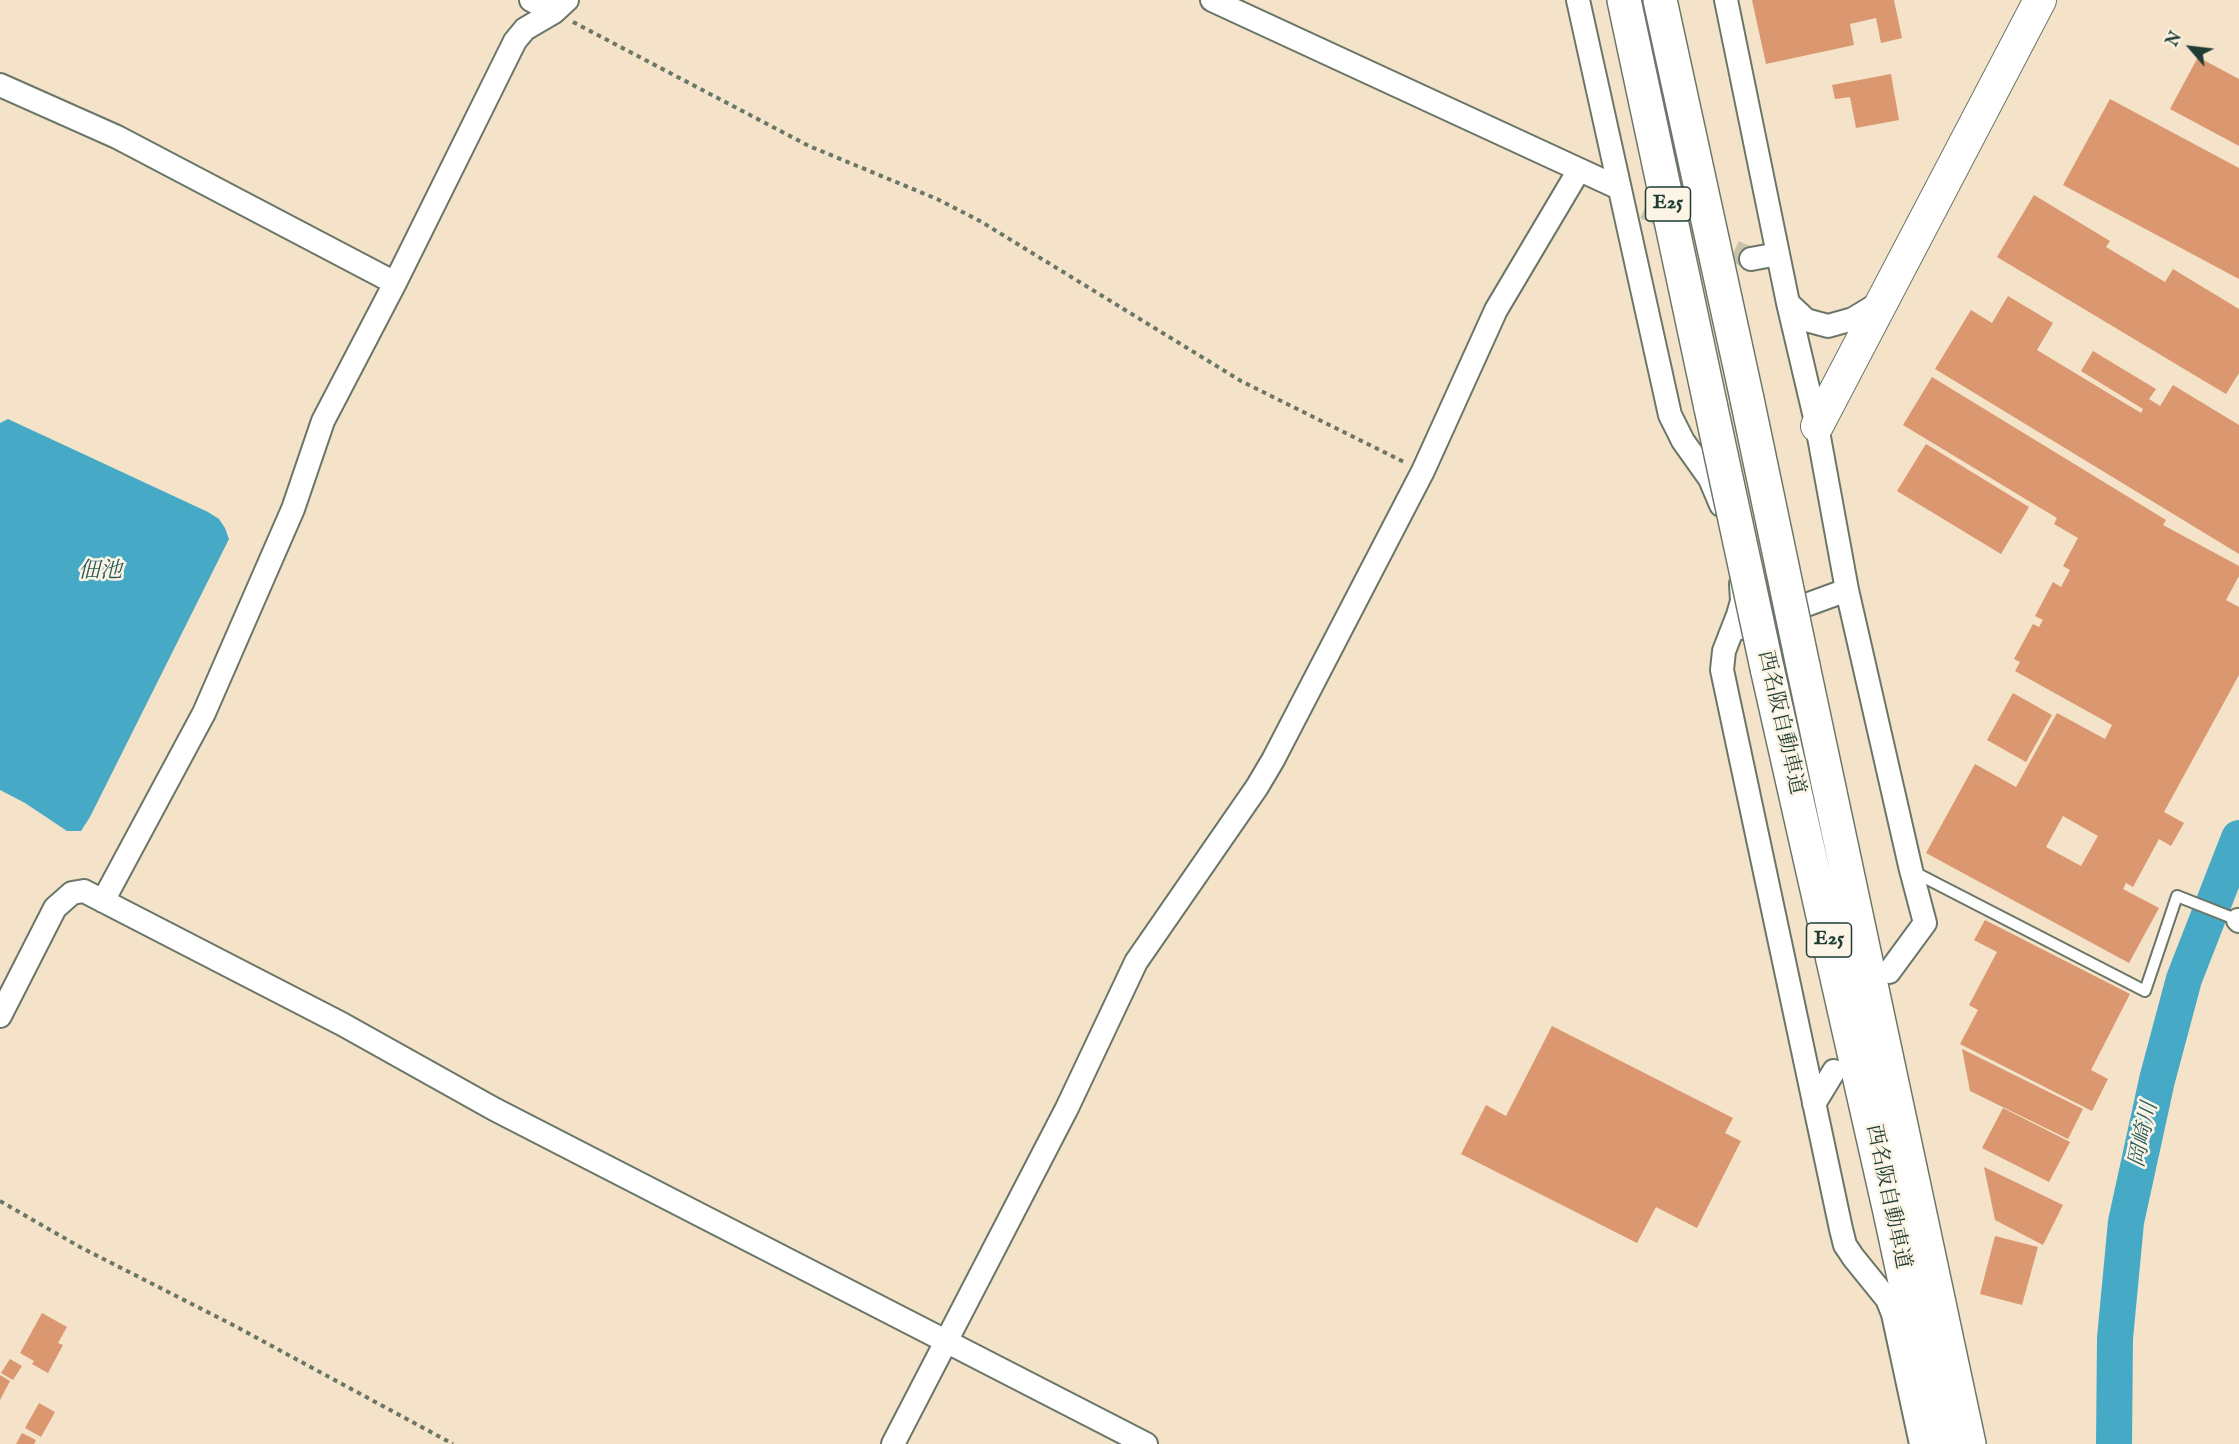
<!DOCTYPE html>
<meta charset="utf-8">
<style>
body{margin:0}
#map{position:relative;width:2239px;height:1444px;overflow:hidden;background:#f4e3c8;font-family:"IM FELL English",serif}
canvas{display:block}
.north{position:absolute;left:2161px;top:18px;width:60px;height:60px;-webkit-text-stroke:4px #fcf5e5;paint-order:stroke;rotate:298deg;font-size:16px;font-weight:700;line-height:24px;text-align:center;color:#1f3d34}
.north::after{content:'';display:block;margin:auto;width:21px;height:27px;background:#1f3d34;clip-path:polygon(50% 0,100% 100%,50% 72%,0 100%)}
</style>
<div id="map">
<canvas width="2239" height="1444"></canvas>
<div class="north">N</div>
</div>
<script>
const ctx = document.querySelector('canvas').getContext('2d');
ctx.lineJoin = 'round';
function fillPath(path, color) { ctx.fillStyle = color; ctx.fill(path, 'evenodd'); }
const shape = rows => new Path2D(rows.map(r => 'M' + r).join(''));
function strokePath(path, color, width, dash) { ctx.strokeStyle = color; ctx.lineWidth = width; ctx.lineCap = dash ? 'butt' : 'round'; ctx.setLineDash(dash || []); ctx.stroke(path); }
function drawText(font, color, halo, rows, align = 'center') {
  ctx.font = font + ' "IM FELL English","Noto Serif JP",serif'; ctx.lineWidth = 5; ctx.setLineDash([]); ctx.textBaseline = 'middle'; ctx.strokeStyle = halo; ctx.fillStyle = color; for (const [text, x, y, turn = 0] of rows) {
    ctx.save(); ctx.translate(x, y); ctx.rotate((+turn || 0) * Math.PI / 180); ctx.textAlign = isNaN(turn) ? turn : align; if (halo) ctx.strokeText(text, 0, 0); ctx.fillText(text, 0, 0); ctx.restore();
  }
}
fillPath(shape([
 [8,419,208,512,219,519,225,528,229,539,90,817,81,831,67,831,25,803,0,790,0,423]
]), '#46aac6');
strokePath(shape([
 [2114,1444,2115,1338,2126,1222,2157,1080,2184,979,2239,838]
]), '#46aac6', 36);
fillPath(shape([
 [1752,0,1894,0,1902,38,1881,43,1876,18,1850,24,1854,45,1766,64],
 [2198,57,2239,79,2239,146,2170,109],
 [1891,74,1899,120,1856,128,1850,97,1835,99,1832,85],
 [2110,99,2239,168,2239,279,2063,185],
 [2034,195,2110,241,2106,247,2165,282,2173,269,2239,309,2239,373,2226,394,1997,257],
 [2008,296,2053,323,2037,350,2141,413,2143,409,2081,371,2093,351,2156,389,2149,399,2160,406,2173,385,2239,425,2239,554,1935,369,1971,310,1992,323],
 [1932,377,2166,520,2163,525,2239,566,2239,576,2226,600,2239,607,2239,675,2164,812,2184,823,2171,846,2159,839,2133,887,2126,883,2123,889,2159,908,2129,963,1926,853,1975,764,2016,787,2057,713,2105,739,2112,725,2015,671,2020,662,2014,659,2033,624,2039,627,2043,620,2035,616,2053,582,2061,587,2070,570,2063,566,2078,538,2054,524,2057,518,1903,425],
 [2063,816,2098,836,2081,866,2046,847],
 [1926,444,2029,507,2001,554,1897,491],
 [2013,693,2052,715,2026,762,1987,740],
 [1985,920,2130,994,2091,1070,2108,1079,2092,1111,1960,1044,1978,1010,1969,1005,1997,952,1974,940],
 [1552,1026,1733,1118,1725,1133,1741,1141,1697,1228,1656,1207,1637,1243,1461,1154,1486,1105,1506,1116],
 [1962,1049,2083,1109,2068,1139,1970,1091],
 [2003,1108,2070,1142,2049,1182,1982,1148],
 [1984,1167,2063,1205,2043,1245,1995,1220],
 [1995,1236,2038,1247,2022,1305,1980,1294],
 [42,1313,67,1327,58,1343,63,1345,48,1373,32,1364,34,1361,20,1353],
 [10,1359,22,1366,13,1380,1,1373],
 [0,1375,10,1381,0,1400],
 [39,1403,55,1412,41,1437,25,1428],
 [22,1433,36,1440,34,1444,16,1444]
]), '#da9770');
strokePath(shape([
 [1645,208,1751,259]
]), '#c9c2aa', 22, [22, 11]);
const lane = shape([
 [1914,872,2145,991,2177,896,2238,920]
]);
const street = shape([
 [531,0,554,12],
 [1212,0,1619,188],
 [1578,0,1670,415,1683,441,1710,479,1721,505],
 [1726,0,1788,303,1817,426,1847,590,1911,870,1925,923,1889,972],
 [0,85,117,137,395,283],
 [1751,259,1778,254],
 [1788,303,1806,320,1828,326,1853,319,1881,302],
 [1741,584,1742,601,1738,615,1724,651,1722,670,1841,1229,1845,1245,1853,1257,1887,1299,1893,1314,1921,1444],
 [1743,628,1847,590],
 [103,901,204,713,293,509,323,421,395,283,515,41,525,29,554,12,567,0],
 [2238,920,2239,921],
 [0,1016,55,908,72,893,84,891,342,1024,494,1109,1146,1444],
 [1814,1104,1834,1071],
 [893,1444,1067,1108,1136,962,1257,787,1273,760,1423,471,1496,310,1579,170]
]);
const secondary = shape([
 [1817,426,2040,0]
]);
const highway = shape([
 [1624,0,1711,408],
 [1660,0,1747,399],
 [1803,666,1969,1444],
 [1767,668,1890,1212,1940,1444]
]);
strokePath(lane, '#6a7768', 14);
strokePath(street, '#6a7768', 26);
strokePath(secondary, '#6a7768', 34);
strokePath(highway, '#6a7768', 36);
strokePath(shape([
 [573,22,809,146,937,199,980,221,1241,381,1406,463],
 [0,1201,80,1247,233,1325,453,1444]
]), '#6a7768', 4, [4.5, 4.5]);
strokePath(lane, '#fff', 10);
strokePath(street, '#fff', 22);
strokePath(secondary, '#fff', 32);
strokePath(highway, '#fff', 33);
const highwayBridge = shape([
 [1747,399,1803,666],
 [1711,408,1767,668]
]);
strokePath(highwayBridge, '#6a7768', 36, []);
strokePath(highwayBridge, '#fff', 33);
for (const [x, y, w] of [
 [1668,204,45],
 [1829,940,45]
]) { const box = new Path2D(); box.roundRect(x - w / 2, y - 17, w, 34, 4.5); ctx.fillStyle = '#fcf5e5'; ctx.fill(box); strokePath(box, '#1f3d34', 1.5); }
drawText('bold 20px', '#1f3d34', null, [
 ["E25",1668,204],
 ["E25",1829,940]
]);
drawText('21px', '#1f3d34', '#fcf5e5', [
 ["西名阪自動車道",1780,723,77],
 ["西名阪自動車道",1887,1197,78]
]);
drawText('italic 22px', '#2b5e60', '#fcf5e5', [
 ["佃池",100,572],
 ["岡崎川",2145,1135,-78]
]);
</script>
